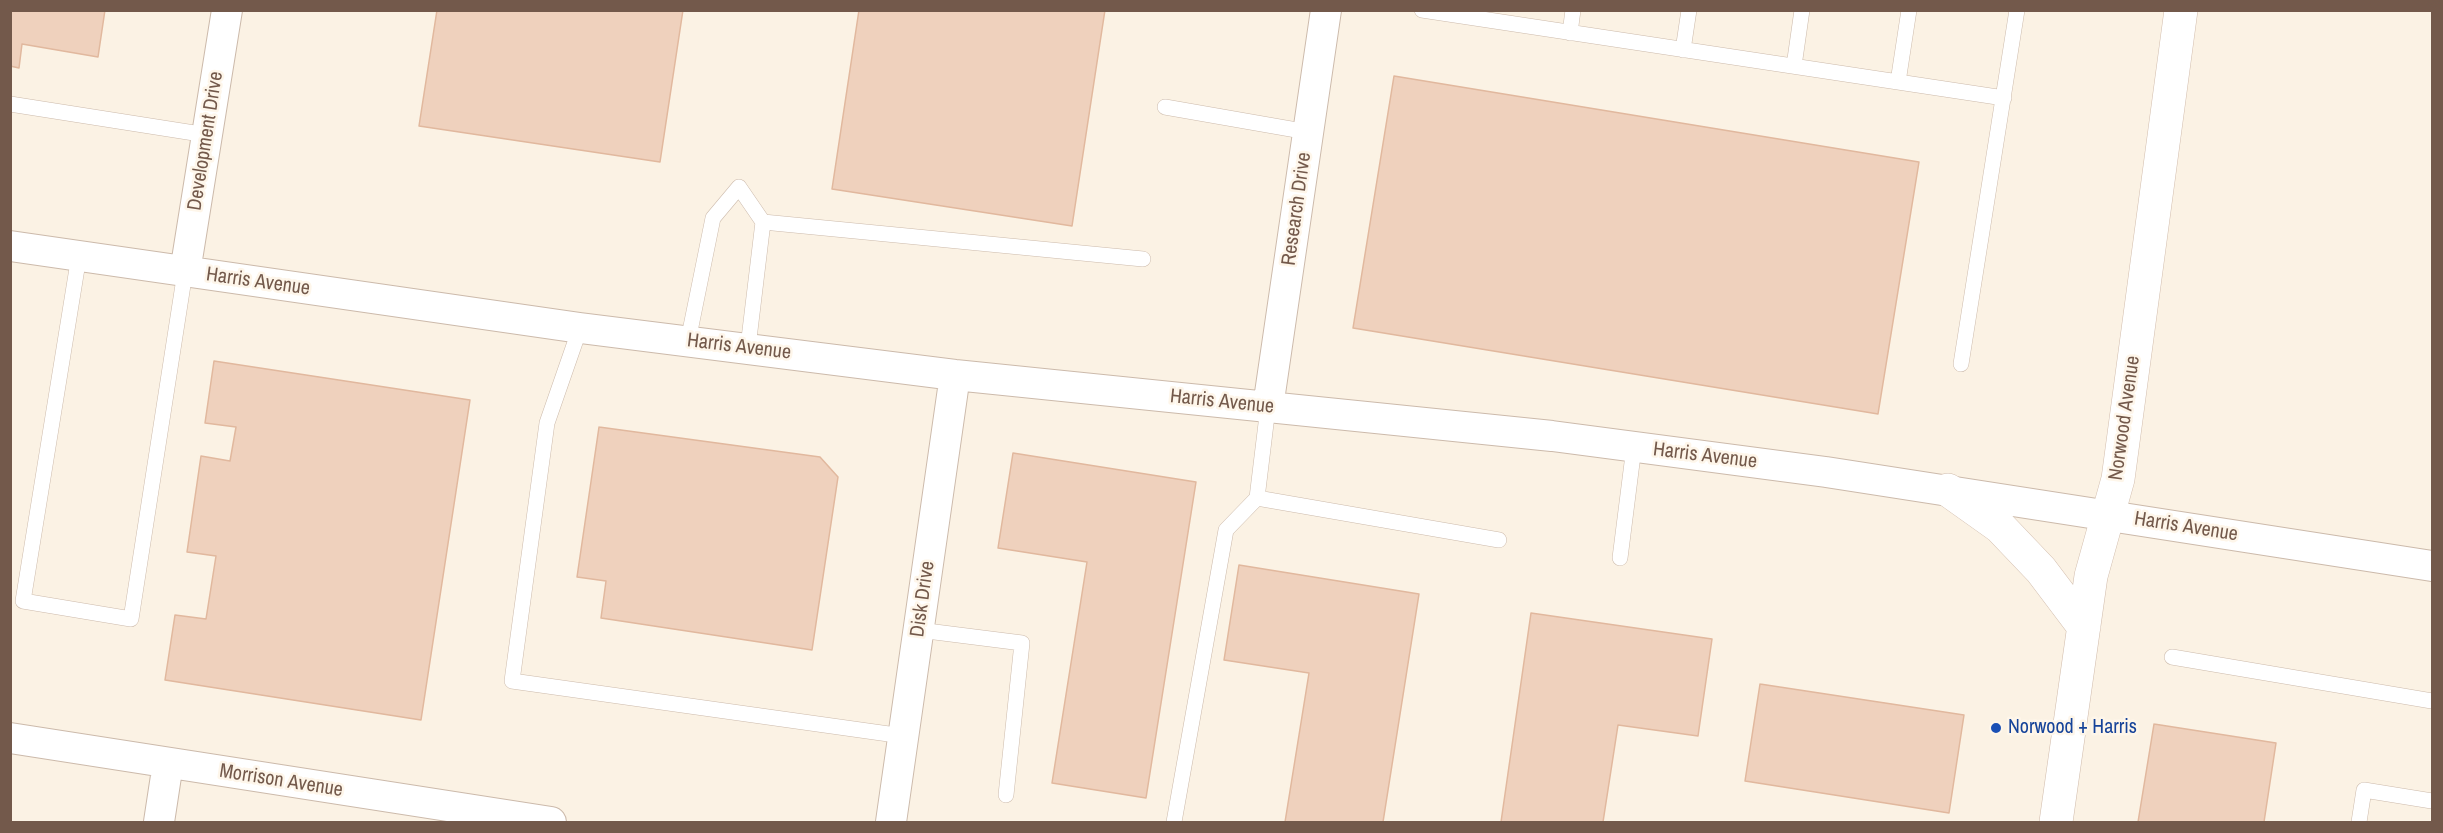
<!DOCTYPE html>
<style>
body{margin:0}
#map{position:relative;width:2443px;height:833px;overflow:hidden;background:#fbf2e4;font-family:"Archivo Narrow",sans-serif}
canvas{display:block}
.frame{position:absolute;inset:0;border:12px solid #73594b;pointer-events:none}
</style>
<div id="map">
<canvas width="2443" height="833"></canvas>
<div class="frame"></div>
</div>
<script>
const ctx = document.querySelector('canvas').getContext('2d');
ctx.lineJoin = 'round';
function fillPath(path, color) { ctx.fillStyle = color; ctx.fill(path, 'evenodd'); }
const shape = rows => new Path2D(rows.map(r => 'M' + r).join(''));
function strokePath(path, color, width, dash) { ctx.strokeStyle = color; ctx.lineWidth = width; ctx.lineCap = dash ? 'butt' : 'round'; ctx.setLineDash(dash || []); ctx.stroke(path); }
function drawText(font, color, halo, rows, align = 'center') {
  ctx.font = font + ' "Archivo Narrow",sans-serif'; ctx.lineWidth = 5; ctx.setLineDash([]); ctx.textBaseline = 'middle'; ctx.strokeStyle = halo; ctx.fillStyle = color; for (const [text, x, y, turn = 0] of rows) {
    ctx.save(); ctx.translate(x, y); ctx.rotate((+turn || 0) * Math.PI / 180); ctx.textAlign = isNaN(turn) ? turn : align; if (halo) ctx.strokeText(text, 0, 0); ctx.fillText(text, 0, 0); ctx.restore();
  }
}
const building = shape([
 [10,10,105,10,98,57,22,44,19,68,10,66,10,10],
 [437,10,683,10,660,162,419,126,437,10],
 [859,10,1105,10,1072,226,832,189,859,10],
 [1394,76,1919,162,1878,414,1353,328,1394,76],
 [214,361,470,400,421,720,165,680,175,615,206,619,216,556,187,552,201,456,230,461,236,427,205,423,214,361],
 [599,427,820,457,838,477,812,650,601,618,606,581,577,577,599,427],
 [1013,453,1196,482,1146,798,1052,783,1087,562,998,548,1013,453],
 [1239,565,1419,594,1383,822,1285,822,1309,673,1224,660,1239,565],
 [1531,613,1712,639,1698,736,1618,725,1603,822,1501,822,1531,613],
 [1760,684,1964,715,1949,813,1745,781,1760,684],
 [2154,724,2276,743,2264,822,2138,822,2154,724]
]);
fillPath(building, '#efd1bd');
strokePath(building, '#e1b89e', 1.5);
const service = shape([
 [1422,10,2004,98],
 [1570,33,1573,10],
 [1683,50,1689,10],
 [1794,66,1802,10],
 [1898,82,1909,10],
 [10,104,207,135],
 [1165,107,1308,132],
 [763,222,1143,259],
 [79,256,23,601,131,619,185,272],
 [580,328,547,423,512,681,903,736],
 [688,341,713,218,739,187,763,222,748,347],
 [1961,364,2017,10],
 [1257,498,1499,540],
 [1620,558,1634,447],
 [919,630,1022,643,1006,795],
 [2172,657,2432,701],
 [1174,822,1226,530,1257,498,1268,407],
 [2359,822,2364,790,2432,801]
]);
const minor = shape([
 [10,246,580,328,955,375,1552,436,1826,472,2432,566],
 [185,272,227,10],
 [1268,407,1326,10],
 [10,738,551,822],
 [159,822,168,763],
 [891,822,955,375]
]);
const secondary = shape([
 [1948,490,2000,527,2041,570,2084,627],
 [2056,822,2091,576,2118,479,2181,10]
]);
strokePath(service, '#ccbaab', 16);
strokePath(minor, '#ccbaab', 32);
strokePath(secondary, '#d1bcac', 34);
strokePath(service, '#fff', 15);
strokePath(minor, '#fff', 30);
strokePath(secondary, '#fff', 33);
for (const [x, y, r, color] of [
 [1996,728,6,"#1a4fb4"]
]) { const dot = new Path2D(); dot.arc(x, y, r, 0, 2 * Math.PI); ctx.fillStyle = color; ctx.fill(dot); strokePath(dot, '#fef6ea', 2); }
drawText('20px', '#73594b', '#fef6ea', [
 ["Development Drive",206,141,-81],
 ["Research Drive",1297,209,-82],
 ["Harris Avenue",258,282,8],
 ["Harris Avenue",739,347,7],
 ["Harris Avenue",1222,402,6],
 ["Norwood Avenue",2125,418,-82],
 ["Harris Avenue",1705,456,7],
 ["Harris Avenue",2186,527,9],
 ["Disk Drive",923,599,-82],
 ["Morrison Avenue",281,781,9]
]);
drawText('20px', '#164399', '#fef6ea', [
 ["Norwood + Harris",2008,728]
], 'left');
</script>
